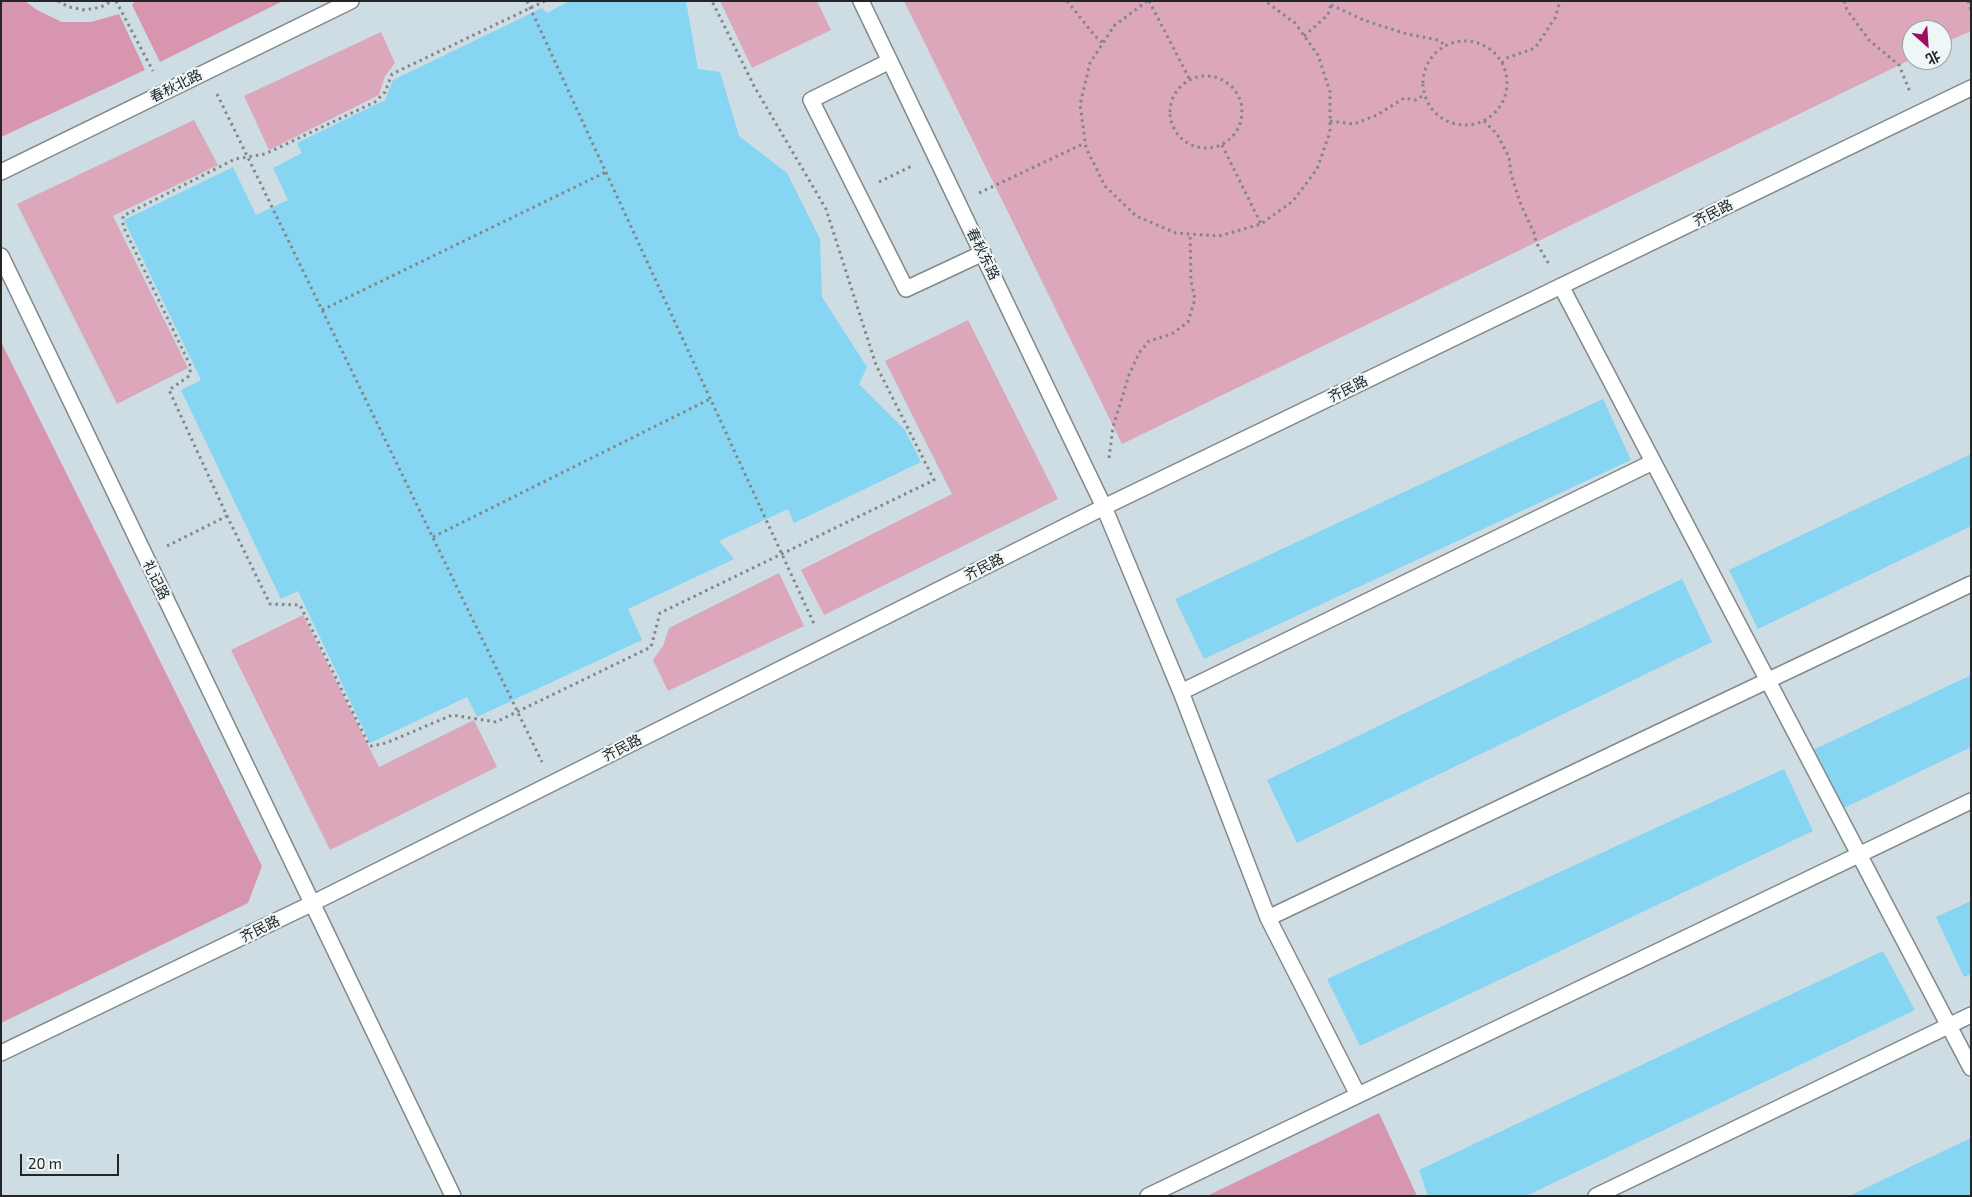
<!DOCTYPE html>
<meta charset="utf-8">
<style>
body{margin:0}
#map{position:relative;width:1972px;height:1197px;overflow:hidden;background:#e2e8eb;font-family:"Exo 2","Noto Sans SC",sans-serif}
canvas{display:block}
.frame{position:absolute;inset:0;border:2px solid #232526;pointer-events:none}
.north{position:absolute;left:1902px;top:20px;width:50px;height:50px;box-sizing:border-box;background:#eff6f8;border:1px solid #9da2a4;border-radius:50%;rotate:154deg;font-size:14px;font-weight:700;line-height:20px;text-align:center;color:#232526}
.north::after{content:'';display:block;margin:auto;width:18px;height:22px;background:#9c0f5e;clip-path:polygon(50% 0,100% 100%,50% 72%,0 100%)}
.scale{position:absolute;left:20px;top:1154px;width:99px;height:22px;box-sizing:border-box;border:2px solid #232526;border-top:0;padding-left:6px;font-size:15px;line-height:18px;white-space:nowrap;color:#232526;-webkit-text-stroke:4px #eff6f8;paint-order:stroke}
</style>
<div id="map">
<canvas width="1972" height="1197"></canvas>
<div class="frame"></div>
<div class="north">北</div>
<div class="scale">20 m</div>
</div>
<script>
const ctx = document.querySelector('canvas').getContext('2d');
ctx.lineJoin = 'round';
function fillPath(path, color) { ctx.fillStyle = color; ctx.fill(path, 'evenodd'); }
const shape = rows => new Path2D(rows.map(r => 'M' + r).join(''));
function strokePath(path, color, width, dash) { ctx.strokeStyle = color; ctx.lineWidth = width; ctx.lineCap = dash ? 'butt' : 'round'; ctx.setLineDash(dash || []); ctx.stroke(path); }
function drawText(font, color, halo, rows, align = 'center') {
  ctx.font = font + ' "Exo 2","Noto Sans SC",sans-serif'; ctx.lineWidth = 4.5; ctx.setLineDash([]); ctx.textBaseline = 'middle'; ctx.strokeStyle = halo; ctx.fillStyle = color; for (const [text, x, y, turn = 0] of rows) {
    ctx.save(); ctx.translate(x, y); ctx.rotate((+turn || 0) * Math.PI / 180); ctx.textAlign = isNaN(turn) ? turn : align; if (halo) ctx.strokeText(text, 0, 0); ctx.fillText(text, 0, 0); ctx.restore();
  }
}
fillPath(shape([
 [1,1,1971,1,1971,1196,1,1196],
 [1912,30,1942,30,1942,60,1912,60]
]), '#cedde3');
fillPath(shape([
 [720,1,817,1,831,30,752,68],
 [904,1,1971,1,1971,31,1942,44,1942,30,1912,30,1912,59,1122,444],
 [381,32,395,63,385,76,379,95,269,150,244,96],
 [194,120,218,165,113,216,188,368,117,404,17,204],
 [968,320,1058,499,824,615,801,570,952,494,885,361],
 [779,573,804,626,668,691,653,660,663,646,669,628],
 [303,615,379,767,474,720,497,767,330,850,231,650]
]), '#dca7bb');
fillPath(shape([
 [4,1,25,1,37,10,62,22,91,22,119,14,145,70,1,137,1,3],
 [135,1,283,1,160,62,132,5],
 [1,342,262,866,248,903,1,1023],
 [1379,1113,1417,1196,1209,1196,1209,1195]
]), '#d895b0');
fillPath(shape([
 [569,1,686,1,698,69,720,72,739,136,787,173,820,239,822,297,867,367,859,384,905,430,921,462,794,523,788,509,719,541,734,559,628,609,642,640,477,717,467,697,370,743,298,591,281,599,181,390,201,380,124,220,233,167,256,215,288,200,273,168,302,153,297,143,385,100,393,80,542,8,547,13],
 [1603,399,1631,460,1204,659,1175,599],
 [1971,454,1971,526,1758,629,1729,570],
 [1682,579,1712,642,1297,843,1267,780],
 [1971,675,1971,747,1838,811,1809,752],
 [1784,769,1813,831,1360,1046,1327,979],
 [1971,901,1971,974,1964,977,1936,917],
 [1883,951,1915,1010,1526,1196,1428,1196,1419,1170],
 [1971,1138,1971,1196,1849,1196]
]), '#86d5f2');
const service = shape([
 [861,1,1104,507,1181,692,1268,918,1358,1095],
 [890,61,811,100,906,289,983,253],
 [1,172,351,1],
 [1,256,453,1196],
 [1561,286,1971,1068],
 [1181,692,1653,462],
 [1268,918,1971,584],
 [1,1053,311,904,1104,507,1971,88],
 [1148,1196,1971,801],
 [1596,1196,1971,1015]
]);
strokePath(service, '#83898b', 18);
strokePath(shape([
 [58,1,69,7,85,10,101,7,112,1],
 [116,1,153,71],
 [527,1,815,626],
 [545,1,392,74,385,92,375,102,265,154,235,159,123,216,123,226,191,367,189,376,169,390,227,516,270,604,300,605,369,745,372,746,386,743,452,715,496,722,651,647,660,613,934,480,876,365,826,209,754,86,712,1],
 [1067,1,1095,36,1103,43],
 [1147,1,1114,26,1090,63,1080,105,1086,148,1105,186,1136,216,1176,233,1219,236,1261,224,1293,201,1317,169,1330,132,1330,92,1318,55,1295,23,1265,1],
 [1149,1,1190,80],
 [1844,1,1847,10,1869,40,1899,65,1910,92],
 [1968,1,1971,10],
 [1331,5,1366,21,1407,34,1438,40,1445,45],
 [1304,36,1328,15,1332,1],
 '1423 83a42 42 0 1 1 84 0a42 42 0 1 1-84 0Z',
 [1502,63,1507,58,1535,48,1555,18,1560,1],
 '1170 112a36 36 0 1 1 72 0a36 36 0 1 1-72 0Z',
 [217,94,542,762],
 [1330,121,1354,124,1377,115,1404,98,1416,100,1424,95],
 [1484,121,1497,134,1509,157,1511,174,1521,205,1534,233,1536,242,1550,266],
 [1222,145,1261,224],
 [879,182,914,165],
 [979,193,1085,143],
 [322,310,606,172],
 [1109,458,1113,427,1129,375,1139,353,1149,341,1172,334,1188,322,1195,299,1191,281,1190,234],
 [433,537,710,399],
 [167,546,227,516]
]), '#828688', 3, [2.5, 4]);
strokePath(service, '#fff', 15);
drawText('14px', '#232526', '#eff6f8', [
 ["春秋北路",176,86,-26],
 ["齐民路",1713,213,-26],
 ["春秋东路",983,254,64],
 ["齐民路",1348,389,-26],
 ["齐民路",984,567,-27],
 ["礼记路",156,580,64],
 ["齐民路",622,748,-27],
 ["齐民路",260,929,-26]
]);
</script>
